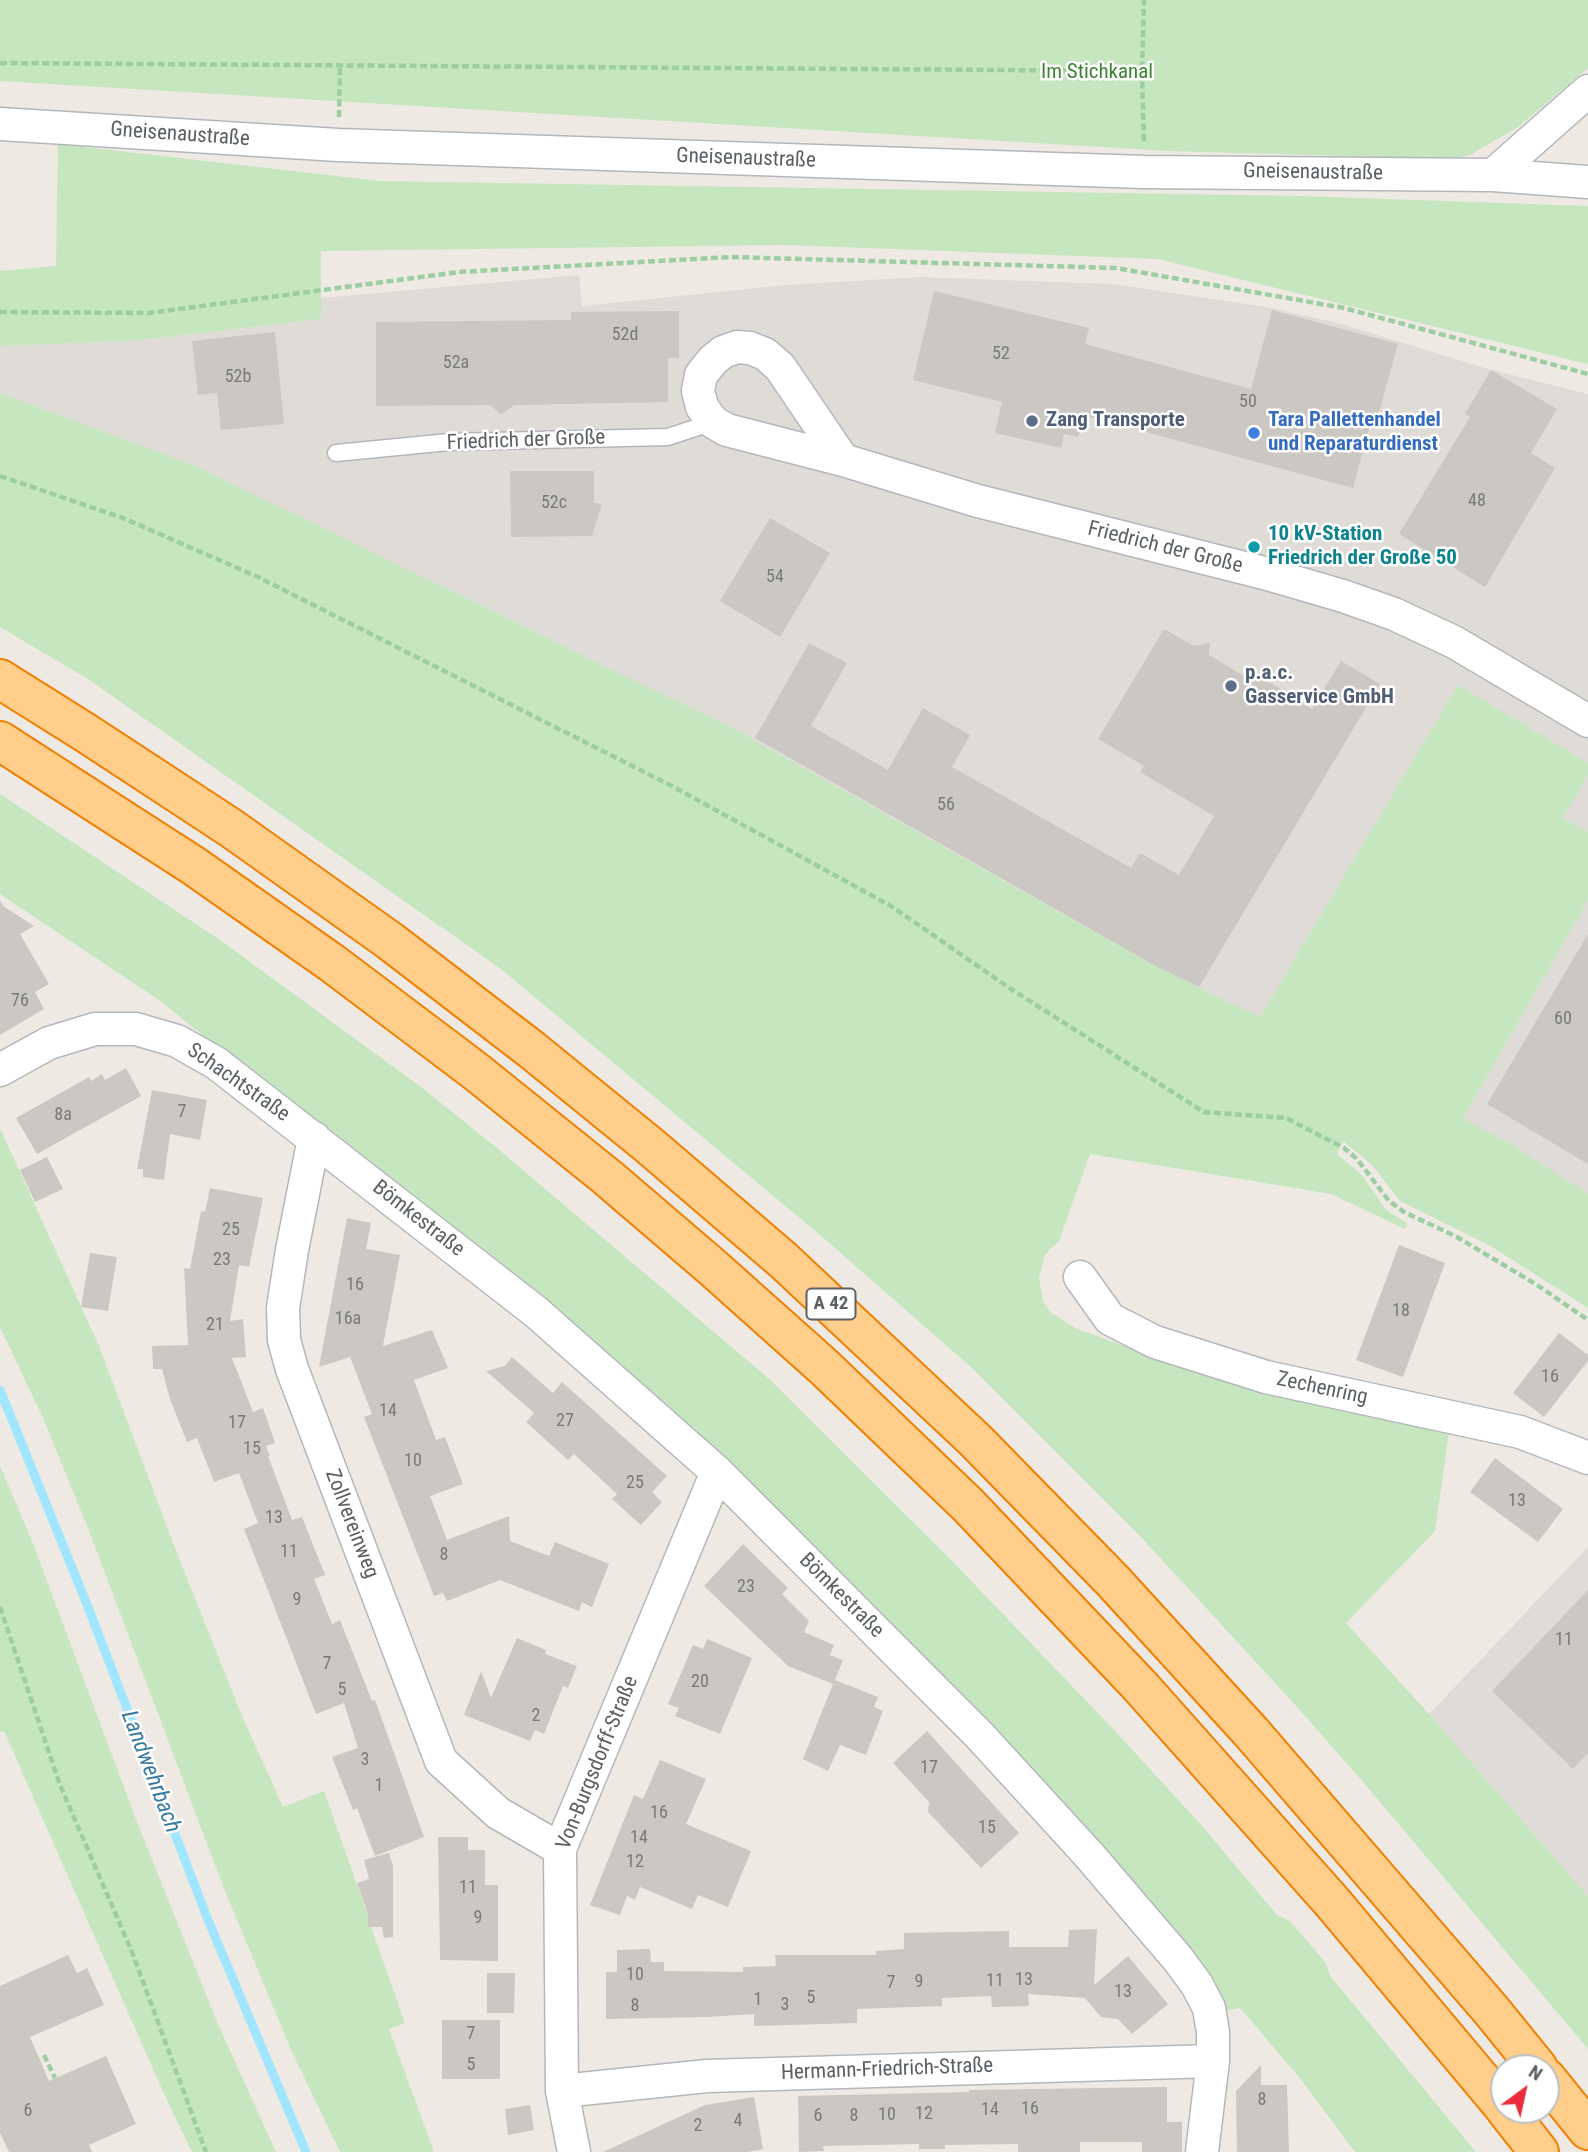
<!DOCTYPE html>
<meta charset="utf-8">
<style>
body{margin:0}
#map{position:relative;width:1588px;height:2152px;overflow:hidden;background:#eeeae3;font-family:"Roboto Condensed",sans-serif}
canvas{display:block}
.north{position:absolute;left:1490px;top:2054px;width:70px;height:70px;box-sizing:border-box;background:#fff;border:2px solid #bdbfc1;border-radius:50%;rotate:33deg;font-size:19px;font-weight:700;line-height:28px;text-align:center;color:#5b6064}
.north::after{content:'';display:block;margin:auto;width:24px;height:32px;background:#eb2c3c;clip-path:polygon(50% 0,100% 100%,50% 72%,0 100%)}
</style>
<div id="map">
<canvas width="1588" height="2152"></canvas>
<div class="north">N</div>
</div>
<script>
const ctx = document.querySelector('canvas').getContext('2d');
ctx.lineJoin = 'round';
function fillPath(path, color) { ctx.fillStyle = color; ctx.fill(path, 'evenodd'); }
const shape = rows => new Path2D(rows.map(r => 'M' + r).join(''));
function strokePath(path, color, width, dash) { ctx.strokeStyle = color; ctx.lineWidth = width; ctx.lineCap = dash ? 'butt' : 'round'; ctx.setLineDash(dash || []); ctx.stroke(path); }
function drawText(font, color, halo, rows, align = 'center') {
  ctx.font = font + ' "Roboto Condensed",sans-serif'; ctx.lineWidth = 5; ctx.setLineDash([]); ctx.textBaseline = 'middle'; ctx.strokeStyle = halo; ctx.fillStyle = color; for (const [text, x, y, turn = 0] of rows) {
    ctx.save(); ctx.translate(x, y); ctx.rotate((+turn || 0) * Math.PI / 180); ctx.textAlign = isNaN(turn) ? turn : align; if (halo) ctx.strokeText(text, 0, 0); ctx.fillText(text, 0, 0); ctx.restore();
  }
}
fillPath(shape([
 [579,275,582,306,786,285,921,277,1113,284,1267,307,1342,324,1485,368,1588,394,1588,763,1458,685,1260,1017,1159,968,740,732,196,466,0,393,0,346,132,341,321,319,321,298],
 [1588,775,1588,832,1563,818],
 [1588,900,1588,1194,1511,1144,1463,1118],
 [1588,1547,1588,1896,1429,1714]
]), '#dfdcd7');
fillPath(shape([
 [0,0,1588,0,1588,68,1518,127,1470,155,1451,159,1169,151,0,81],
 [58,144,380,181,1301,196,1588,206,1588,364,1157,259,786,245,321,251,321,319,132,341,0,346,0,271,56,266],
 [0,393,196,466,740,732,1159,968,1260,1017,1458,685,1588,763,1588,775,1563,818,1588,832,1588,900,1463,1118,1511,1144,1588,1194,1588,1308,1489,1245,1400,1201,1372,1165,1343,1141,1337,1154,1362,1175,1386,1210,1407,1223,1405,1229,1331,1194,1090,1154,1059,1241,1049,1250,1044,1257,1039,1278,1043,1301,1050,1312,1075,1328,1116,1343,1171,1363,1449,1432,1435,1531,1346,1623,1429,1714,1588,1896,1588,2049,1370,1790,1298,1708,1140,1536,972,1368,819,1234,501,969,88,679,0,627],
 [0,794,220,940,421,1087,497,1148,768,1378,954,1563,1117,1733,1202,1826,1277,1915,1290,1921,1325,1962,1331,1977,1476,2152,1355,2152,1299,2077,1240,2008,1223,2011,954,1693,218,1053,199,1032,159,1000,0,894],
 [0,1128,99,1346,176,1551,242,1716,283,1807,324,1791,368,1916,368,1926,371,1927,405,2023,389,2029,434,2152,340,2152,292,2052,223,1886,88,1528,43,1418,0,1327],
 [0,1466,32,1541,137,1822,217,2022,276,2152,192,2152,164,2094,4,1731,0,1732]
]), '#c5e6bf');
strokePath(shape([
 [0,1390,88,1607,208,1920,306,2152]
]), '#a2e5ff', 9);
fillPath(shape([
 [934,291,1089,328,1085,344,1251,389,1272,310,1398,344,1376,423,1371,421,1353,488,1083,415,1078,437,1064,434,1061,448,995,433,1002,402,913,380],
 [679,311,679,358,668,358,668,402,514,405,501,415,491,405,376,406,376,322,571,320,571,312],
 [275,332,284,424,221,430,217,393,198,395,192,341],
 [1491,370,1557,409,1531,453,1555,468,1485,587,1399,534,1470,417,1465,414],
 [510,471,594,471,594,503,602,504,592,536,511,537],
 [770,518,830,553,780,637,720,601],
 [1164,629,1194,646,1210,643,1209,655,1254,682,1258,675,1312,709,1341,661,1380,684,1199,987,1159,968,755,738,809,643,847,663,811,726,888,770,923,708,970,735,952,767,1131,868,1140,853,1179,875,1214,816,1140,772,1144,766,1098,739],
 [0,900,3,906,34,926,20,934,49,984,35,992,44,1009,0,1035],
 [1588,934,1588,1164,1487,1104],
 [126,1068,141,1096,37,1154,16,1118,89,1077,91,1081,102,1074,105,1080],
 [152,1090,207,1100,200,1140,170,1134,164,1180,143,1177,143,1169,137,1169],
 [47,1157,63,1189,35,1202,20,1170],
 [210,1188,263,1198,249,1267,239,1265,230,1321,243,1319,246,1357,232,1358,253,1412,263,1408,275,1443,266,1446,270,1456,268,1456,292,1520,302,1517,325,1575,314,1579,332,1624,340,1620,372,1701,375,1700,424,1837,375,1856,357,1808,353,1810,332,1757,358,1748,344,1703,316,1714,244,1529,258,1523,239,1473,214,1482,197,1438,187,1442,170,1399,162,1369,153,1369,152,1346,188,1345,184,1268,190,1269,201,1211,205,1212],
 [347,1218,371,1223,366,1249,400,1255,383,1346,432,1330,448,1368,414,1380,436,1440,445,1437,463,1484,430,1496,447,1540,509,1516,510,1541,549,1556,555,1542,609,1564,592,1607,582,1602,579,1611,500,1580,447,1601,443,1593,434,1596,364,1417,372,1414,350,1357,319,1367],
 [1399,1245,1445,1263,1403,1377,1356,1360],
 [90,1253,117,1257,108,1311,81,1307],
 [1559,1333,1588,1355,1588,1361,1544,1417,1513,1393],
 [512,1357,553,1393,562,1382,667,1476,652,1492,662,1502,641,1525,612,1499,617,1494,574,1454,568,1460,526,1422,534,1413,486,1371,505,1366],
 [1495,1458,1563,1509,1538,1542,1470,1492],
 [743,1544,788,1588,782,1594,809,1621,804,1632,834,1645,830,1655,843,1660,835,1680,878,1697,874,1707,883,1711,866,1755,840,1745,828,1771,803,1759,833,1684,788,1666,704,1586],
 [1588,1590,1588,1753,1573,1769,1492,1691],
 [517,1638,546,1650,545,1654,577,1666,568,1688,563,1686,544,1734,535,1730,530,1741,464,1715,481,1671,491,1698],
 [707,1639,752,1658,720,1734,675,1716,679,1708,668,1704,693,1645,703,1649],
 [927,1731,1019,1833,981,1868,928,1812,929,1802,893,1763],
 [660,1760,706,1779,686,1824,751,1851,728,1907,698,1895,692,1909,640,1887,635,1900,627,1896,620,1915,590,1905,634,1795,643,1799],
 [438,1837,468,1837,468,1850,485,1850,485,1885,498,1885,498,1961,440,1960],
 [389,1853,393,1866,393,1937,384,1938,382,1927,368,1927,368,1914,357,1883,369,1879,364,1860],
 [1097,1929,1094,1985,1128,1956,1168,2004,1132,2034,1118,2019,1101,2017,1085,1998,1028,1994,1029,2006,992,2007,991,1996,942,1998,942,2006,857,2009,857,2023,754,2026,754,2014,707,2017,606,2019,606,1972,617,1972,617,1950,650,1949,651,1962,664,1962,664,1971,743,1972,743,1967,776,1966,775,1955,876,1955,876,1951,904,1949,904,1933,1009,1931,1009,1947,1068,1947,1069,1930],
 [68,1955,77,1973,87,1968,104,2005,30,2037,49,2081,106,2056,136,2124,89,2145,92,2152,9,2152,0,2133,0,1986],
 [487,1973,515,1973,514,2013,487,2013],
 [442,2020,500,2020,500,2079,442,2079],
 [1261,2065,1261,2085,1287,2085,1289,2152,1237,2152,1236,2091],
 [1167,2087,1167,2122,1182,2122,1182,2152,1142,2152,1142,2142,1080,2142,1080,2152,1018,2152,1018,2144,945,2145,945,2149,919,2149,919,2144,823,2146,824,2151,799,2152,798,2096,969,2092,969,2090],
 [754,2097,763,2149,748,2152,603,2152,705,2105],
 [530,2105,534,2130,508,2135,505,2109]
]), '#cbc7c2');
const service = shape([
 [336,453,449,442,668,437,713,422]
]);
const minor = shape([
 [0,124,338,145,1144,172,1493,175,1588,182],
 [1493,175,1588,91],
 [737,347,750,348,765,354,780,367,843,460,727,430,713,422,702,407,698,391,701,375,713,360,723,352,737,347],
 [843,460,978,501,1264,573,1343,596,1394,614,1454,642,1588,721],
 [0,1070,49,1043,95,1029,136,1029,177,1041,216,1063,536,1312,717,1472,981,1737,1089,1855,1178,1959,1197,1985,1209,2008,1213,2032,1213,2061,1202,2152],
 [314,1138,292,1250,283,1308,284,1340,292,1369,441,1761,498,1813,560,1849],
 [1080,1277,1110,1319,1155,1342,1266,1377,1520,1432,1588,1458],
 [562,2091,707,2076,1213,2061],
 [574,2152,562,2091,560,1849,717,1472]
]);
const motorway = shape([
 [0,679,86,733,231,828,390,941,532,1050,650,1146,783,1260,975,1440,1112,1580,1251,1732,1491,2010,1538,2068],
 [0,741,194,866,332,963,474,1070,607,1177,712,1267,824,1367,968,1505,1140,1686,1333,1903,1504,2107],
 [1546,2078,1588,2130],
 [1506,2110,1539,2152]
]);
strokePath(service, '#b4b7ba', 19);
strokePath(minor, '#b4b7ba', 35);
strokePath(motorway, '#f17f00', 42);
strokePath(shape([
 [0,63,1142,71,1144,0],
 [1142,71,1144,143],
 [339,117,340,65],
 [0,312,149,313,459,272,731,257,1116,268,1344,308,1588,374],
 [0,476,123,518,258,577,670,785,891,906,1011,989,1204,1112,1286,1118,1344,1148,1357,1159,1389,1201,1404,1212,1457,1237,1537,1285,1588,1320],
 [0,1607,60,1785,132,1952,206,2152],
 [44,2055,55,2078]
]), '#9ccea2', 4.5, [7, 3.5]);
strokePath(service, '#fff', 16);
strokePath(minor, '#fff', 32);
strokePath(motorway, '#fece8a', 38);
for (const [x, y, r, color] of [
 [1032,421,7,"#5c6f8a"],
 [1254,433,7,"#3f7fe0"],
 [1254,547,7,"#0f9aa8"],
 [1231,686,7,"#5c6f8a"]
]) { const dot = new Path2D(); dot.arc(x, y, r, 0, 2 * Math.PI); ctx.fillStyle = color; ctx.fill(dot); strokePath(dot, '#fff', 2.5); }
drawText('18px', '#777a7c', null, [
 ["52d",625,335],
 ["52",1001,354],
 ["52a",456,363],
 ["52b",238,377],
 ["50",1248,402],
 ["48",1477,501],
 ["52c",554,503],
 ["54",775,577],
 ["56",946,805],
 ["76",20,1001],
 ["60",1563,1019],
 ["7",182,1112],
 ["8a",63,1115],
 ["25",231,1230],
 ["23",222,1260],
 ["16",355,1285],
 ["18",1401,1311],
 ["16a",348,1319],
 ["21",215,1325],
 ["16",1550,1377],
 ["14",388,1411],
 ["27",565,1421],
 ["17",237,1423],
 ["15",252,1449],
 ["10",413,1461],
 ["25",635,1483],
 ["13",1517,1501],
 ["13",274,1518],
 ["11",289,1552],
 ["8",444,1555],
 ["23",746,1587],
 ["9",297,1600],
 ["11",1564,1640],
 ["7",327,1664],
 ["20",700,1682],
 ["5",342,1690],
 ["2",536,1716],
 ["3",365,1760],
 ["17",929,1768],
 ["1",379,1786],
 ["16",659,1813],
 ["15",987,1828],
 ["14",639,1838],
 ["12",635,1862],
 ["11",468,1888],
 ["9",478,1918],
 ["10",635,1975],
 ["13",1024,1980],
 ["11",995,1981],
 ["9",919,1982],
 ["7",891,1983],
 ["13",1123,1992],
 ["5",811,1998],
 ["1",758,2000],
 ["3",785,2005],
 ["8",635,2006],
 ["7",471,2034],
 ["5",471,2065],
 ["8",1262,2100],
 ["16",1030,2109],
 ["14",990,2110],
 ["6",28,2111],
 ["12",924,2114],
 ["10",887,2115],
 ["6",818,2116],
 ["8",854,2116],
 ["4",738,2121],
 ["2",698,2126]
]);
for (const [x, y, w] of [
 [831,1304,49]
]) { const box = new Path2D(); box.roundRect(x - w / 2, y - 15.5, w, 31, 5); ctx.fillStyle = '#fff'; ctx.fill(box); strokePath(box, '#5b6064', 2); }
drawText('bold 19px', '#5b6064', null, [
 ["A 42",831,1304]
]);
drawText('21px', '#3d8333', '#fff', [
 ["Im Stichkanal",1097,73]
]);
drawText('21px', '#5b6064', '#fff', [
 ["Gneisenaustraße",180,135,4],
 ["Gneisenaustraße",746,159,2],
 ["Gneisenaustraße",1313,173,1],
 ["Friedrich der Große",526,441,-2],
 ["Friedrich der Große",1165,548,14],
 ["Schachtstraße",238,1083,35],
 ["Bömkestraße",418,1219,38],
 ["Zechenring",1322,1389,12],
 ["Zollvereinweg",351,1524,69],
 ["Bömkestraße",841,1596,45],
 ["Von-Burgsdorff-Straße",598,1763,-68],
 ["Hermann-Friedrich-Straße",887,2070,-2]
]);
drawText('bold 21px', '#4e5e75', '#fff', [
 ["Zang Transporte",1046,421],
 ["p.a.c.",1245,674],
 ["Gasservice GmbH",1245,698]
], 'left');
drawText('bold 21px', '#366cbe', '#fff', [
 ["Tara Pallettenhandel",1268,421],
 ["und Reparaturdienst",1268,445]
], 'left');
drawText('bold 21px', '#0d838f', '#fff', [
 ["10 kV-Station",1268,535],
 ["Friedrich der Große 50",1268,559]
], 'left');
drawText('italic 23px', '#397ba0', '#fff', [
 ["Landwehrbach",150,1772,69]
]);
</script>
